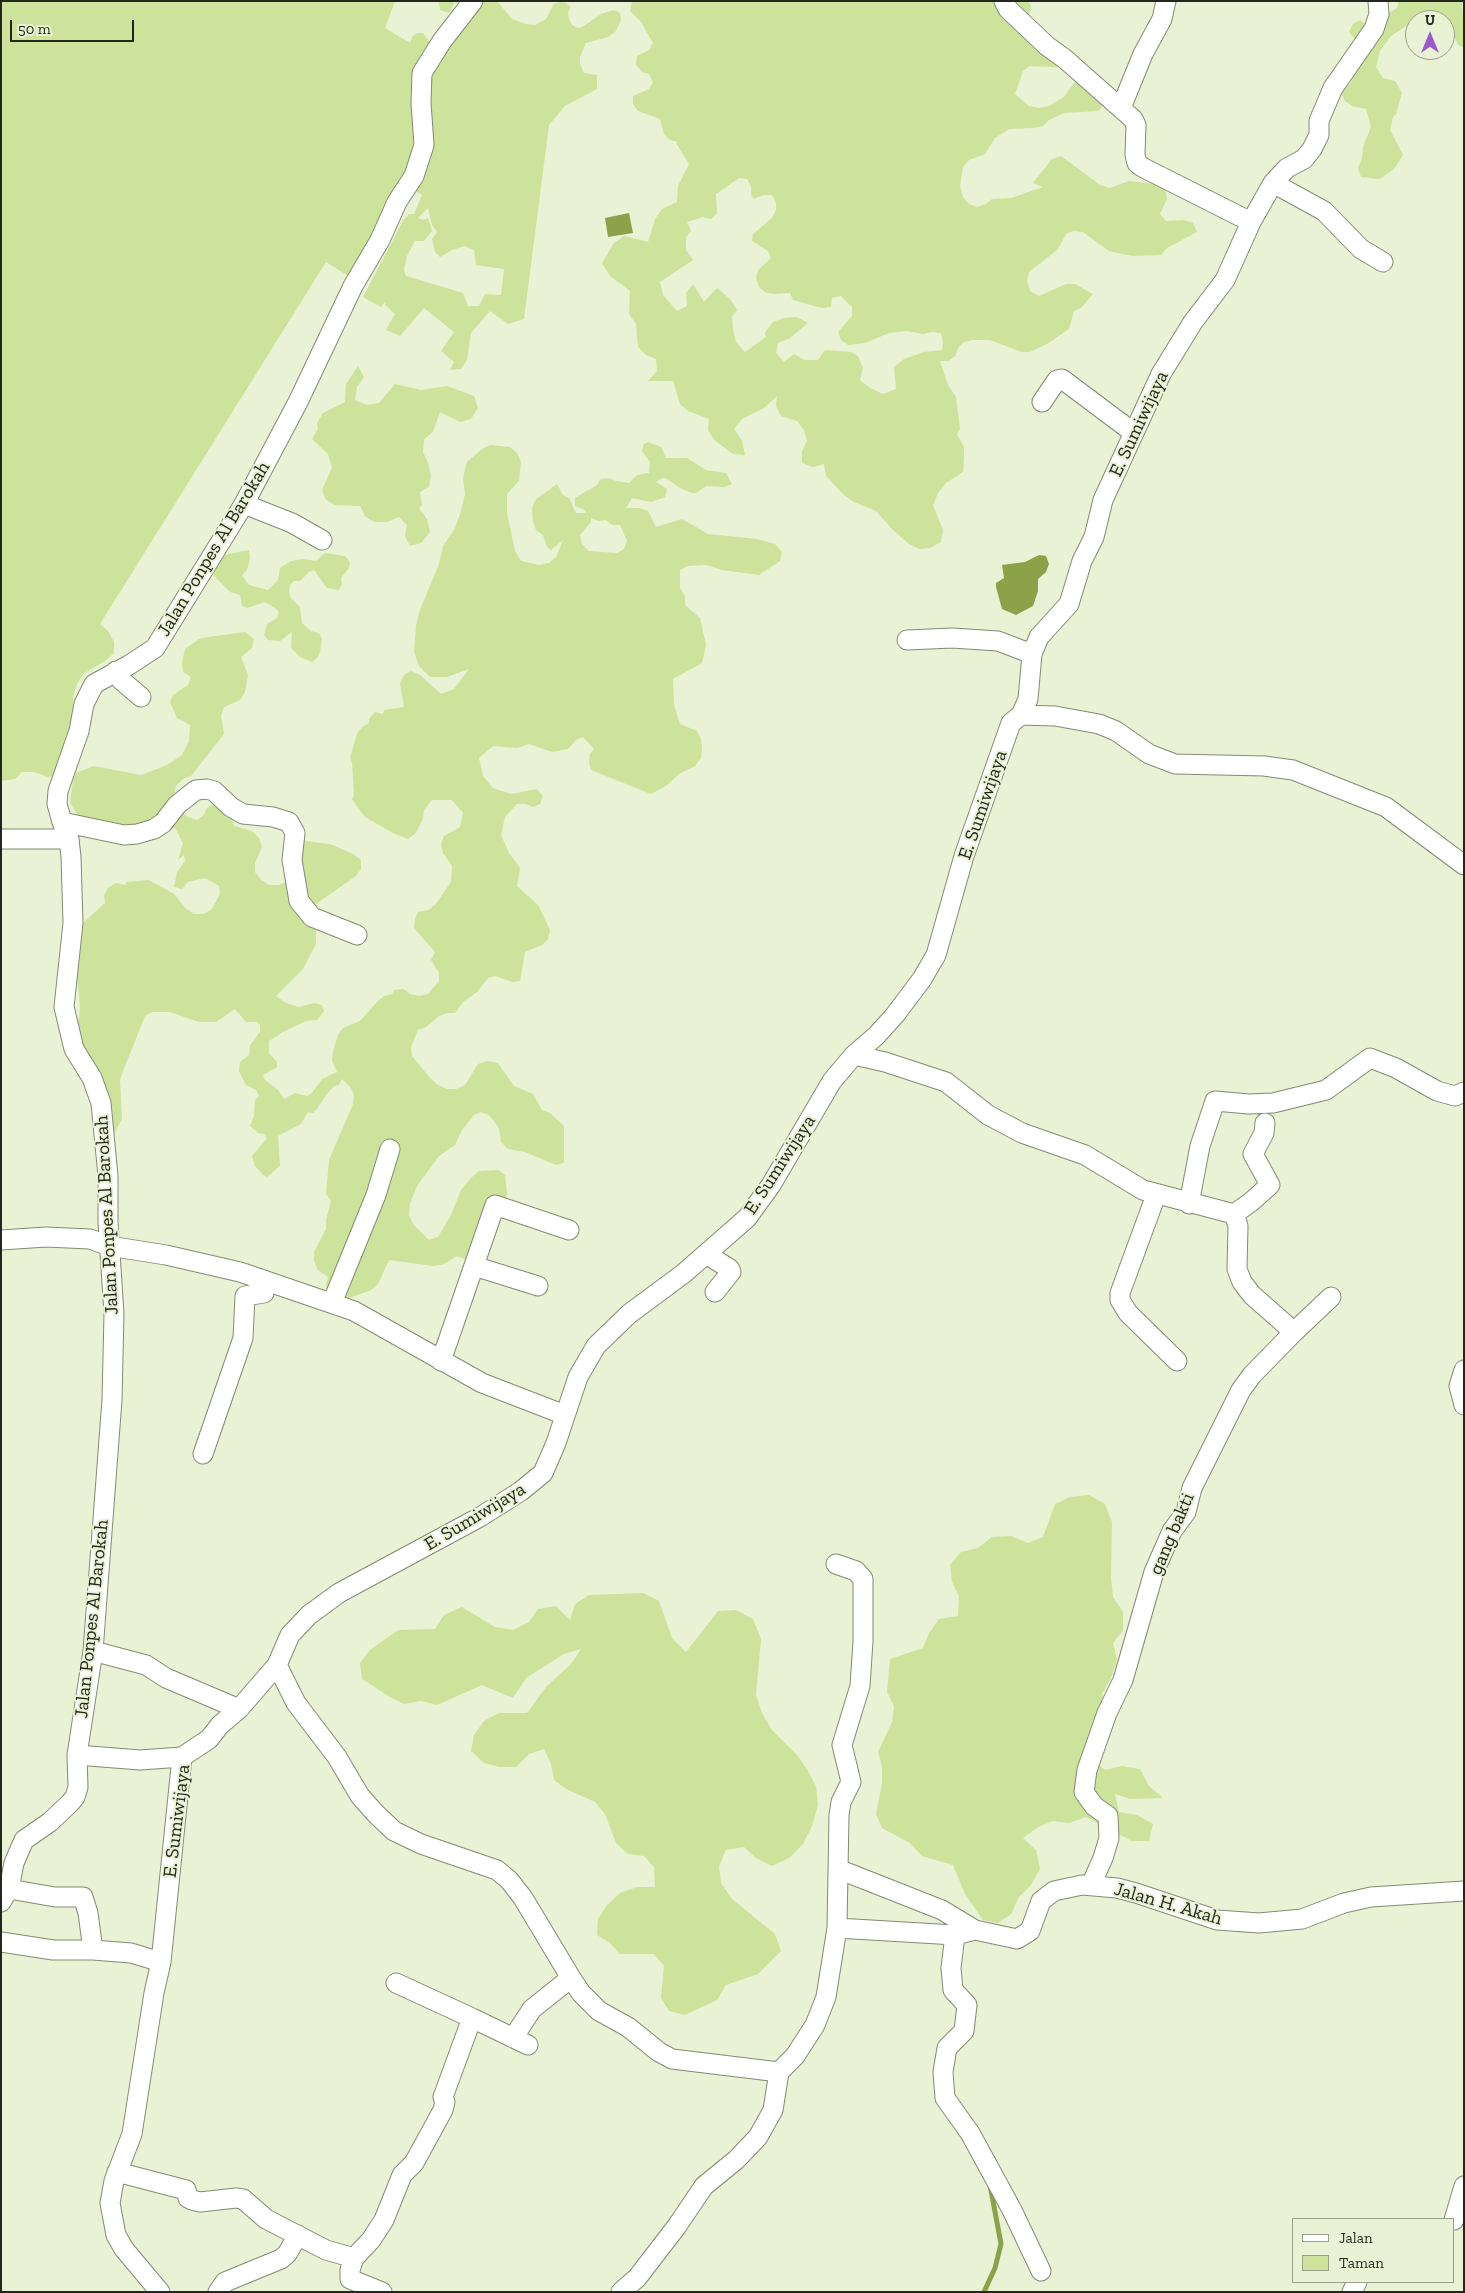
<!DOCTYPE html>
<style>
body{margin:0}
#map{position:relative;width:1465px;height:2293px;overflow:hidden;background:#e9f2d5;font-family:"Zilla Slab",serif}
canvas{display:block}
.frame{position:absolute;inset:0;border:2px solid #23261c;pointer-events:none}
.legend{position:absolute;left:1292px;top:2218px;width:162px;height:65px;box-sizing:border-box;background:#e9f2d5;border:1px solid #9aa08b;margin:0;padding:6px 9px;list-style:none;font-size:15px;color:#23261c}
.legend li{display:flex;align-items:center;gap:10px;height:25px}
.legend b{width:25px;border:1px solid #9aa08b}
.north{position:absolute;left:1405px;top:10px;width:50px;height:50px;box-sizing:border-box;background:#e9f2d5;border:1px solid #9aa08b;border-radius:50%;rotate:0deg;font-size:14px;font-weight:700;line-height:20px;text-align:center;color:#23261c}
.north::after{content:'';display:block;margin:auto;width:18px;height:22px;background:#9c5ad0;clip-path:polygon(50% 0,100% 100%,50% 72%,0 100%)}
.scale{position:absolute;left:10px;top:20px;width:124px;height:22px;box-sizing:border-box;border:2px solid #23261c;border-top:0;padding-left:6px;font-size:15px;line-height:18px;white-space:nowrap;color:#23261c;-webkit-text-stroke:4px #e9f2d5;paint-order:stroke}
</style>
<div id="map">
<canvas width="1465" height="2293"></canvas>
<div class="frame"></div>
<ul class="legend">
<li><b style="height:6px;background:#fff"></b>Jalan</li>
<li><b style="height:14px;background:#cde29b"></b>Taman</li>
</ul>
<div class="north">U</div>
<div class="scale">50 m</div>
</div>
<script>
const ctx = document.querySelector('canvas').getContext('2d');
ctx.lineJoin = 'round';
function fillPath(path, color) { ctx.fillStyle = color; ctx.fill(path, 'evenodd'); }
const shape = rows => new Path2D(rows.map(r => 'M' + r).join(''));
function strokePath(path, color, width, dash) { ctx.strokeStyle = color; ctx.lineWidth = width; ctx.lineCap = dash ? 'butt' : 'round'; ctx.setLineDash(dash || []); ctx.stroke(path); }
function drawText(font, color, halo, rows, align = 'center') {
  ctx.font = font + ' "Zilla Slab",serif'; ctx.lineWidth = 4; ctx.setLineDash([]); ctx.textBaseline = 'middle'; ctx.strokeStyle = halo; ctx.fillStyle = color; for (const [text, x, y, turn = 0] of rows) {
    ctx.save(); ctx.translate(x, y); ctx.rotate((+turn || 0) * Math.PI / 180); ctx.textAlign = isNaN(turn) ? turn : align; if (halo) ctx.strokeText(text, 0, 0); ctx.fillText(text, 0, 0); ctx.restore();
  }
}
fillPath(shape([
 [1,1,395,1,385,28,410,43,412,37,417,33,423,33,430,43,478,1,497,1,512,19,526,24,535,25,546,19,554,4,560,2,566,3,571,7,568,12,569,19,572,25,578,28,584,26,601,14,614,10,620,13,621,20,616,31,608,37,586,43,580,57,580,64,584,73,597,75,597,89,565,106,549,125,524,319,508,324,490,311,471,333,467,360,461,369,450,370,454,362,441,351,454,332,424,308,400,336,386,330,395,314,385,305,385,302,381,307,363,297,403,221,409,214,414,214,422,195,414,190,358,282,326,262,100,624,108,631,114,642,114,653,105,661,83,674,77,684,73,696,73,719,61,764,61,775,48,777,34,772,22,772,15,779,1,781],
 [428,208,432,225,437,232,432,239,435,252,440,257,452,250,465,246,474,250,476,265,504,269,501,295,485,294,479,306,468,306,463,293,406,276,404,270,407,256,415,241,424,241,432,231,428,218,423,220,418,218],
 [439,1,455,1,449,13,440,10],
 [632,1,1027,1,1031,5,1028,23,1056,57,1057,67,1030,66,1023,71,1015,94,1029,106,1039,108,1049,106,1064,97,1074,83,1081,78,1104,105,1098,111,1064,113,1049,120,1043,126,1034,128,1009,129,995,138,985,154,969,160,963,167,960,186,963,197,969,204,977,207,986,204,992,199,1011,198,1043,187,1033,183,1052,159,1061,156,1100,185,1110,188,1129,181,1157,184,1165,189,1167,199,1160,214,1166,221,1184,220,1193,223,1197,232,1167,248,1161,255,1133,256,1118,253,1109,251,1083,232,1074,231,1067,233,1057,250,1029,272,1027,281,1030,291,1039,296,1066,284,1075,284,1093,294,1081,308,1074,311,1069,329,1047,344,1030,352,1022,352,990,340,972,340,964,342,958,348,955,356,948,361,940,361,948,385,956,397,960,429,957,434,964,447,964,459,963,472,946,483,938,493,933,505,943,530,941,542,930,548,919,549,909,544,892,529,876,511,854,502,844,495,826,476,824,464,813,467,802,463,802,451,807,441,804,430,797,421,781,416,776,406,777,396,764,408,742,419,734,429,742,441,745,455,733,454,714,440,708,430,709,419,688,411,680,404,673,381,648,381,657,371,656,359,646,355,638,347,636,324,629,314,630,291,610,276,602,263,614,243,624,236,648,242,655,219,662,209,677,202,678,186,689,164,676,143,678,142,670,140,664,134,660,119,638,111,633,104,633,96,649,89,653,82,649,74,642,72,636,65,637,56,649,50,653,43,641,22,630,11],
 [739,178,747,179,751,187,751,195,754,199,763,195,772,195,776,203,776,210,772,218,753,234,752,241,768,251,771,258,758,270,756,278,759,287,766,293,774,294,790,293,793,300,822,308,831,307,832,298,841,296,852,307,852,316,838,332,841,340,848,345,865,343,889,333,907,331,923,334,932,332,941,333,943,342,942,350,924,352,904,359,894,367,896,389,883,394,870,388,860,380,863,368,858,356,851,352,825,350,818,360,805,360,794,354,784,362,776,353,778,343,790,338,808,323,797,317,784,318,773,322,765,332,766,337,745,352,736,342,733,329,732,317,737,310,730,299,717,288,704,302,693,284,686,293,687,306,677,311,663,295,660,282,693,260,686,250,686,237,691,231,687,222,703,217,711,219,717,213,716,194],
 [1399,1,1462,2,1464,47,1458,45,1449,24,1438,17,1421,16,1391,36,1380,51,1376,67,1383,78,1395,81,1402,93,1396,114,1393,117,1390,130,1403,155,1395,168,1380,179,1361,177,1358,168,1362,158,1363,147,1371,127,1366,109,1352,106,1344,100,1341,92,1350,84,1357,69,1360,45,1349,32,1353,24,1360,20,1372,29,1387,14,1397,8],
 [358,366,364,377,357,387,355,400,367,405,379,403,395,384,421,390,447,386,474,396,478,408,471,419,460,422,440,412,433,432,424,439,423,452,428,463,431,475,429,487,420,492,422,505,419,508,427,519,430,532,421,543,410,546,405,536,407,525,399,517,387,522,374,522,365,516,360,506,335,505,326,500,322,490,332,468,328,454,312,439,318,429,317,423,323,413,345,402,346,384],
 [648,442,661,447,666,458,687,458,706,470,726,473,732,484,724,487,706,486,696,493,692,493,678,487,666,478,662,478,656,482,667,489,665,497,651,502,632,498,626,508,639,508,648,511,656,527,682,519,708,534,757,539,775,544,782,552,780,561,759,575,722,570,706,565,688,566,680,570,680,588,685,596,685,605,700,618,706,645,702,663,673,679,674,705,680,724,697,731,701,739,702,749,701,758,695,766,679,774,666,786,651,794,591,770,589,763,590,754,594,749,583,737,576,740,568,749,552,752,529,744,518,748,493,746,479,758,483,776,493,788,511,794,537,789,543,796,540,804,533,807,526,804,517,804,505,817,501,835,509,853,520,868,517,886,538,905,550,930,548,939,542,945,525,952,520,981,512,982,496,976,488,978,477,992,463,1002,455,1013,447,1013,439,1016,426,1027,418,1030,411,1047,412,1056,430,1078,438,1085,447,1089,456,1089,465,1085,478,1064,487,1061,498,1063,514,1086,533,1094,542,1110,550,1113,564,1126,564,1163,556,1165,525,1152,508,1149,501,1142,499,1128,489,1115,481,1112,474,1115,462,1130,455,1145,439,1156,417,1186,410,1204,409,1215,413,1224,429,1240,438,1237,451,1215,461,1190,472,1177,479,1171,498,1170,505,1175,507,1194,504,1203,472,1257,464,1259,457,1256,442,1265,433,1266,389,1260,378,1284,371,1290,344,1300,328,1295,326,1285,328,1277,318,1270,314,1261,314,1252,326,1229,326,1220,331,1201,326,1194,329,1160,353,1104,354,1095,351,1088,342,1079,339,1085,334,1086,326,1095,317,1109,313,1113,308,1112,301,1124,278,1136,280,1166,267,1177,263,1175,255,1166,252,1156,267,1138,264,1134,258,1133,250,1126,254,1116,255,1100,259,1096,256,1090,246,1085,239,1071,240,1062,249,1055,250,1045,260,1032,260,1025,257,1022,246,1022,235,1009,216,1022,199,1022,170,1012,152,1012,145,1016,123,1071,120,1080,122,1119,113,1136,72,1034,79,1018,80,1008,77,973,74,970,79,930,84,922,105,903,104,895,108,888,116,883,125,885,127,882,149,880,174,894,185,908,194,914,204,914,212,909,220,894,219,886,205,878,188,882,182,889,174,887,177,872,185,861,184,855,178,860,183,843,175,828,151,832,79,817,70,803,73,780,76,773,94,766,141,775,167,765,182,755,189,741,190,725,177,718,170,702,173,695,188,685,191,677,183,672,182,663,185,649,199,639,208,637,245,632,254,639,252,648,241,657,248,675,245,692,240,700,224,707,221,716,224,734,191,776,183,779,176,786,174,795,181,811,188,817,197,820,204,815,207,808,214,804,232,818,234,826,252,831,259,838,262,847,255,863,255,872,261,880,269,885,279,885,288,881,297,840,330,844,353,854,361,860,361,869,356,876,316,904,320,923,316,931,316,944,303,969,276,996,286,1003,299,1007,314,1003,322,1005,324,1011,317,1020,306,1021,283,1032,269,1041,269,1053,277,1062,277,1067,263,1075,265,1080,278,1090,284,1099,295,1093,307,1096,312,1093,322,1079,337,1072,332,1061,333,1052,338,1035,343,1028,360,1021,377,1002,384,996,392,994,394,990,404,989,410,994,419,996,428,994,439,981,439,973,431,960,435,952,414,928,415,919,418,912,428,910,435,905,451,882,452,866,443,853,441,844,444,836,460,827,463,813,452,800,432,800,424,810,423,819,415,834,408,839,395,834,365,817,352,799,354,795,352,763,350,758,357,734,362,727,369,723,369,719,375,712,383,714,384,710,404,707,400,683,404,675,411,671,420,675,441,694,454,689,469,669,447,677,430,677,419,666,414,651,416,626,420,610,439,564,443,546,455,528,461,511,465,494,463,478,467,462,482,449,490,445,510,447,517,453,521,462,519,481,507,494,507,513,515,551,521,561,539,565,549,563,556,557,563,540,551,550,547,547,543,535,536,530,533,521,532,509,535,500,557,484,563,495,569,498,576,513,586,513,585,510,575,506,575,498,597,485,601,479,609,478,616,481,629,483,637,475,649,473,650,462,642,451,644,444],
 [591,518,599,521,606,520,612,525,620,525,627,541,624,549,617,553,589,551,582,544,580,535,591,522],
 [249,550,250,558,247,570,242,575,249,585,268,590,278,580,280,568,291,561,303,559,316,561,325,553,345,556,350,562,349,568,341,578,342,584,339,590,327,588,314,570,309,572,300,581,294,581,290,585,289,592,291,598,300,607,302,623,311,631,319,633,322,639,320,652,317,658,312,662,300,657,291,648,292,632,280,641,268,640,264,635,267,624,277,618,279,612,275,608,265,602,247,608,242,606,240,595,230,592,214,576,213,571,223,555],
 [1089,1495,1105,1504,1112,1522,1111,1578,1113,1597,1123,1612,1123,1630,1113,1643,1117,1660,1111,1678,1102,1694,1111,1731,1099,1744,1091,1758,1105,1770,1122,1766,1140,1769,1149,1786,1163,1798,1130,1799,1115,1794,1119,1812,1137,1815,1153,1824,1149,1841,1132,1841,1086,1817,1069,1823,1053,1821,1038,1827,1023,1838,1036,1850,1040,1869,1031,1885,1019,1897,1011,1914,998,1923,983,1920,965,1894,953,1865,922,1856,910,1843,882,1828,876,1814,882,1784,882,1766,878,1752,892,1722,894,1706,887,1692,890,1659,923,1648,929,1633,939,1619,958,1616,959,1596,952,1582,950,1565,961,1552,978,1548,992,1537,1011,1536,1028,1543,1043,1537,1055,1504,1070,1497],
 [643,1593,659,1601,672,1638,686,1652,718,1611,736,1610,753,1619,761,1639,756,1695,762,1713,772,1730,798,1756,808,1771,816,1786,818,1805,812,1826,803,1844,789,1858,772,1866,756,1858,744,1847,726,1850,719,1866,721,1883,732,1899,775,1934,781,1951,758,1974,726,1985,717,2000,685,2015,669,2011,661,1998,664,1966,654,1954,620,1954,610,1943,597,1935,598,1919,607,1905,620,1893,637,1887,655,1887,654,1867,644,1856,628,1854,616,1843,605,1814,595,1802,566,1789,554,1780,551,1764,544,1749,529,1754,516,1767,499,1767,484,1763,471,1751,474,1735,484,1721,499,1713,527,1713,546,1687,572,1663,581,1649,564,1654,526,1678,513,1698,482,1685,437,1705,421,1701,404,1704,390,1697,362,1679,360,1663,370,1650,398,1630,435,1629,444,1615,462,1607,495,1627,513,1630,529,1622,538,1609,556,1606,570,1620,575,1604,589,1595]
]), '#cde29b');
fillPath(shape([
 [629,213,633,233,608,237,605,218],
 [1039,555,1046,556,1049,564,1046,572,1038,579,1038,591,1033,606,1016,615,1002,609,996,587,996,583,1004,578,1002,565,1025,562]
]), '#8ba248');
strokePath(shape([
 [984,2292,995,2268,1001,2244,990,2185]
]), '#8ba248', 5);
const minor = shape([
 [1004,1,1008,9,1047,46,1065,59,1133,119,1136,125,1135,155,1137,163,1142,167,1251,222],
 [1121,108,1143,54,1162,19,1166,1],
 [1273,183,1324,211,1361,249,1383,262],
 [1042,402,1057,380,1062,379,1134,433],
 [244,504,292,523,322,540],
 [907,640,952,638,998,641,1032,654],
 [116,671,121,680,141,697],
 [1021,715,1055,716,1099,724,1116,731,1149,754,1175,764,1264,766,1293,770,1386,807,1464,865],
 [62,822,124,835,137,834,154,829,163,823,177,805,196,790,207,789,214,791,231,807,243,814,273,817,289,822,295,833,292,860,299,901,312,917,357,935],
 [1,839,69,839],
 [854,1055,885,1062,946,1082,988,1115,1022,1133,1085,1155,1143,1190,1234,1214,1251,1202,1270,1185,1253,1154,1264,1133,1265,1123],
 [1156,1195,1120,1293,1120,1300,1128,1313,1177,1361],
 [1189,1204,1200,1146,1215,1101,1249,1104,1273,1103,1326,1090,1370,1058,1396,1068,1437,1091,1455,1096,1464,1092],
 [1,1240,46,1237,90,1239,109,1246,166,1255,240,1272,354,1311,482,1383,565,1415],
 [706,1254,730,1269,731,1272,715,1292],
 [474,1266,538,1286],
 [332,1303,376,1195,390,1149],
 [1294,1332,1331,1297],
 [441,1361,495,1205,569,1230],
 [1464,1370,1459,1386,1464,1405],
 [203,1454,243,1338,245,1296,264,1293,264,1280],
 [93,1651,146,1665,166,1678,239,1709],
 [277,1665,296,1703,337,1757,360,1796,376,1814,394,1831,421,1844,497,1870,509,1880,523,1898,571,1978,581,1993,599,2011,628,2027,659,2052,672,2059,779,2072],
 [77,1755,140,1760,182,1757],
 [838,1869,942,1910,975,1930],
 [1091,1885,1103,1858,1109,1838,1108,1816,1094,1806,1084,1792,1087,1770,1107,1713,1123,1680,1154,1572,1172,1531,1186,1512,1192,1488,1241,1390,1252,1375,1294,1332,1252,1295,1242,1282,1237,1269,1238,1226,1234,1214],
 [9,1889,55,1897,83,1897,88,1913,93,1950],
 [1,1902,9,1889,14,1863,24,1840,50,1822,70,1803,75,1797,78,1787,77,1755,93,1651,112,1400,114,1314,108,1222,108,1176,101,1103,92,1078,74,1049,64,1007,73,923,71,857,69,839,62,822,57,804,58,791,79,731,84,704,94,684,129,665,155,648,244,504,298,402,353,286,380,240,397,202,414,176,424,145,421,103,422,73,442,41,473,1],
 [837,1928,955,1935,975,1930,1017,1939,1030,1931,1041,1901,1054,1891,1082,1885,1117,1888,1136,1893,1217,1920,1259,1923,1302,1919,1344,1903,1371,1897,1464,1891],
 [955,1935,951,1968,953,1990,967,2005,964,2031,947,2048,943,2072,945,2098,970,2133,1012,2210,1041,2271],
 [1,1942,53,1950,93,1950,131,1953,161,1962],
 [472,2018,528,2045],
 [513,2038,532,2009,571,1978],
 [117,2172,186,2190,188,2198,192,2200,200,2202,236,2198,243,2199,266,2219,326,2250,354,2258],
 [1454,2220,1464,2186],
 [160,2292,124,2249,116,2235,110,2203,114,2181,132,2134,154,1993,161,1962,182,1757,209,1739,220,1725,239,1709,277,1665,290,1635,309,1615,339,1593,480,1517,521,1491,543,1473,556,1443,578,1377,596,1346,629,1314,683,1274,747,1218,771,1185,832,1081,854,1055,876,1036,895,1015,922,979,936,955,964,856,1011,723,1021,715,1028,699,1032,654,1039,637,1069,604,1082,561,1094,537,1103,500,1161,374,1193,322,1225,280,1251,222,1273,183,1287,168,1304,159,1312,149,1319,135,1319,121,1333,88,1374,29,1379,14,1378,1],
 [218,2292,225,2282,281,2259,287,2254,298,2235],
 [382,2292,350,2279,350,2270,354,2258,371,2240,384,2220,402,2175,414,2163,443,2110,445,2102,443,2097,472,2018,396,1983],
 [621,2292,637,2278,677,2226,704,2186,736,2160,758,2137,773,2110,779,2072,795,2056,815,2025,826,1997,837,1928,839,1815,841,1802,851,1782,842,1745,860,1686,863,1641,863,1579,856,1571,836,1564],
 [1352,2292,1357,2282]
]);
strokePath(minor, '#838b71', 21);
strokePath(minor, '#fff', 19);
drawText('19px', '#23261c', '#e9f2d5', [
 ["E. Sumiwijaya",1139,424,-65],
 ["Jalan Ponpes Al Barokah",214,549,-59],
 ["E. Sumiwijaya",983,805,-71],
 ["E. Sumiwijaya",780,1165,-57],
 ["Jalan Ponpes Al Barokah",107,1215,-93],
 ["E. Sumiwijaya",475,1517,-31],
 ["gang bakti",1172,1534,-67],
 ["Jalan Ponpes Al Barokah",92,1619,-84],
 ["E. Sumiwijaya",177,1821,-83],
 ["Jalan H. Akah",1168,1904,16]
]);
</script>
